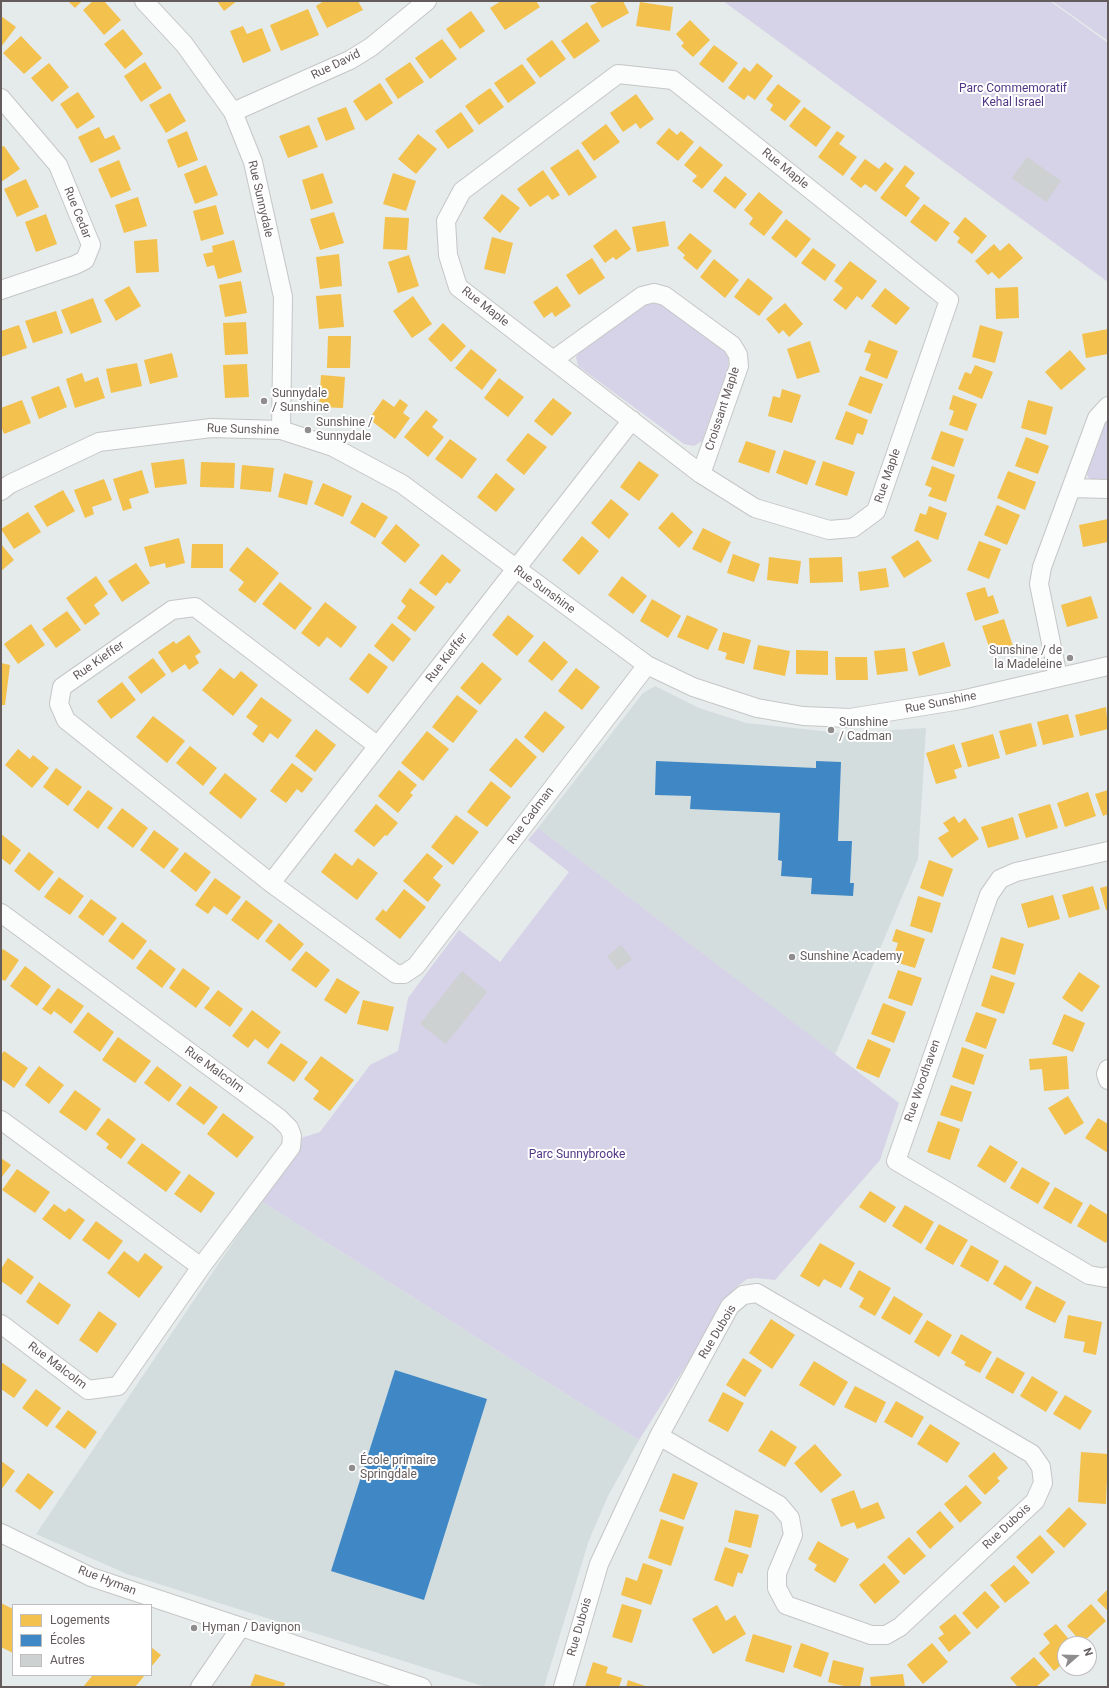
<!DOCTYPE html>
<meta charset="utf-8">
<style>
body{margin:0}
#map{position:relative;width:1109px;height:1688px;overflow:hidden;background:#e5eaea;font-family:Roboto,sans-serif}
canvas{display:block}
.frame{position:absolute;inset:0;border:2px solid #635b5c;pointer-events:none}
.legend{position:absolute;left:12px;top:1604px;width:140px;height:72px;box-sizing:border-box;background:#fff;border:1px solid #c1bdbe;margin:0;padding:5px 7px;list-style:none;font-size:12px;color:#635b5c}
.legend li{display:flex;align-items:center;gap:8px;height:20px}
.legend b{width:20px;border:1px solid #c1bdbe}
.north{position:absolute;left:1057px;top:1636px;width:40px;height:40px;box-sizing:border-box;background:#fff;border:1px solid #c1bdbe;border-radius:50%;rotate:70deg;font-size:11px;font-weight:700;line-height:16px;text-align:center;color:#635b5c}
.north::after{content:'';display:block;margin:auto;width:14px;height:18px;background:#908d8e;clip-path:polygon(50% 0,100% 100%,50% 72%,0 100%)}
</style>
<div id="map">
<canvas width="1109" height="1688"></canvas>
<div class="frame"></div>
<ul class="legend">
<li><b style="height:11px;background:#f2c14e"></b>Logements</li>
<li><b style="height:11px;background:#3f88c5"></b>Écoles</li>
<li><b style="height:11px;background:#ced1d1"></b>Autres</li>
</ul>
<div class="north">N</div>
</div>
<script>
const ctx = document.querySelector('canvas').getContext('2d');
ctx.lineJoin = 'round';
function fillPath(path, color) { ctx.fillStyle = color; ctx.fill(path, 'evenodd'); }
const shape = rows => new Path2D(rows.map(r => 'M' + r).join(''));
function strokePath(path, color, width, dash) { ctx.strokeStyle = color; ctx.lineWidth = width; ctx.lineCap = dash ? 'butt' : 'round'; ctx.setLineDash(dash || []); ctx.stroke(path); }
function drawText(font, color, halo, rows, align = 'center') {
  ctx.font = font + ' Roboto,sans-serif'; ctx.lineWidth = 4; ctx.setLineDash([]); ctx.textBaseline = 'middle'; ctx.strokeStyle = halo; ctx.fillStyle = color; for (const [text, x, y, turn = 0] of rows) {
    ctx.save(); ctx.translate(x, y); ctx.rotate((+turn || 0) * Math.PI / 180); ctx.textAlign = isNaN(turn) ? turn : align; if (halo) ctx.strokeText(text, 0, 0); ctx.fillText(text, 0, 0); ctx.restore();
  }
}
fillPath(shape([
 [655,686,699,708,746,723,841,733,926,728,918,859,835,1055,538,828,643,693],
 [261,1201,639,1440,608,1496,589,1540,544,1687,486,1687,127,1574,36,1534]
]), '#d4ddde');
fillPath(shape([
 [723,1,1050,1,1108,43,1108,282],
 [1052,1,1108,1,1108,41],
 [654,302,666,305,724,349,729,357,728,368,702,441,694,446,684,444,578,366,576,357,581,350,643,305],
 [1108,417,1108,482,1094,482,1088,477,1086,470,1106,419],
 [538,828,899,1103,880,1160,775,1280,757,1278,747,1279,735,1288,639,1440,261,1201,293,1160,298,1152,301,1138,320,1132,370,1065,398,1051,408,998,459,930,500,962,569,872,528,840]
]), '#d6d2e7');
fillPath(shape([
 [68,1,82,1,75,8],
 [93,1,104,1,121,20,104,35,83,10],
 [217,1,237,1,224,11],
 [324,1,358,1,363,10,327,28,316,6],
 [501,1,536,1,540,7,505,30,490,8],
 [600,1,623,1,629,13,602,28,590,6],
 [640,2,673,7,670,31,636,26],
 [308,9,319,35,281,51,270,25],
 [471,11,485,31,460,49,446,29],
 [1,16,16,27,1,47],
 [690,20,710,40,693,57,681,46,684,43,676,34],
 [587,22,600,41,574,59,561,41],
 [243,26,247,34,262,28,271,51,243,63,230,31],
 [123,29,143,54,125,69,104,44],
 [21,36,42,58,24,74,3,53],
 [442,39,457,59,430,79,415,58],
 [552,40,566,59,540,78,526,59],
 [714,45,738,63,723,83,699,64],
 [145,62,162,88,141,102,124,76],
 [410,62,424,82,398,99,385,79],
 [49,63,69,87,52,102,31,78],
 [757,63,773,76,755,100,748,95,744,100,728,88,744,67,750,72],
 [522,64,536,83,508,103,494,83],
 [380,83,393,103,366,121,353,101],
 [778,84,801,101,785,121,770,110,773,105,766,99],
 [490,88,504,107,479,125,465,106],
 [78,92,95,117,77,129,60,104],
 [170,93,186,121,166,133,149,105],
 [636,94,654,119,640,129,636,123,623,132,610,113],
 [346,107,355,129,326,141,317,118],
 [804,107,831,127,816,147,789,126],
 [461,112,474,131,448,149,435,131],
 [606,124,620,142,594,161,581,143],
 [309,125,318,147,288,158,279,136],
 [99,127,105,139,114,135,121,149,91,163,78,137],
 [669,128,677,135,681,131,694,142,678,161,656,143],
 [187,131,198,160,178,168,167,140],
 [837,131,845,136,839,144,857,157,843,176,818,157],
 [418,134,437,149,416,174,398,159],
 [4,146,20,169,1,182,1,147],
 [700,146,723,165,702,189,692,181,697,176,684,165],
 [578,149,597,177,569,196,550,168],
 [865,159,879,169,885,162,894,169,876,192,865,184,861,188,850,179],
 [119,160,131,190,111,198,98,169],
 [206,165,218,195,195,204,184,174],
 [905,165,915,173,905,186,920,198,906,217,880,198],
 [543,170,560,195,552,200,548,195,530,207,517,189],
 [323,173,333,203,311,210,302,180],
 [393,173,416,181,406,211,383,204],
 [725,176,747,194,735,209,713,191],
 [26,179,39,207,17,217,4,189],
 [759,192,783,212,764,236,749,224,753,218,744,210],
 [502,194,520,208,500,233,483,218],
 [138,197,147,226,124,233,115,205],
 [924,204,950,223,936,242,910,222],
 [216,205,224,234,201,241,193,211],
 [334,212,344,243,320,250,310,219],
 [46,214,57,244,36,252,25,222],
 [385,217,409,218,407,250,383,249],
 [965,217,987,236,972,254,957,242,960,238,953,232],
 [786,219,811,239,796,258,771,238],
 [665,221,669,246,637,252,632,227],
 [616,229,631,249,616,260,613,257,605,263,593,246],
 [690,233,712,251,697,270,683,258,685,255,677,248],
 [492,237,513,243,505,274,484,269],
 [157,239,159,272,136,273,134,241],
 [234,240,242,272,218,279,214,265,207,267,203,254,213,252,212,246],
 [1009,243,1023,258,999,279,992,272,988,275,975,261,994,244,1000,251],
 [813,248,836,265,825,281,801,263],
 [339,254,342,286,320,289,316,257],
 [409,255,419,286,398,293,388,262],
 [592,258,605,278,579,295,566,275],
 [714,259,739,280,725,298,700,277],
 [850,261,877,281,862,300,857,296,846,310,833,300,843,288,834,281],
 [748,278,773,298,759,316,734,297],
 [241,281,247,313,225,317,219,285],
 [129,286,141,306,116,321,104,300],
 [557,286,571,306,555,317,552,312,544,318,533,302],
 [1018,287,1019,318,996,319,995,288],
 [885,288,910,308,896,325,871,306],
 [341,294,344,327,319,329,316,296],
 [413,296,432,324,412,338,393,311],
 [93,298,102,322,71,334,61,310],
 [785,303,803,324,789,337,783,330,779,334,766,319],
 [56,311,63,333,33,343,25,321],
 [246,322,248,354,225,355,223,323],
 [443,323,466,346,451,362,428,339],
 [19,325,27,348,1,357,1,331],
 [980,325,1003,332,995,363,972,357],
 [1108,329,1108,354,1086,358,1082,334],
 [328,336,351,336,350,368,327,368],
 [869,340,898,351,887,379,865,370,871,354,864,352],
 [810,341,820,372,797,379,787,349],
 [471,349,497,370,482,390,455,368],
 [1070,350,1086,369,1061,390,1045,372],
 [172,353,178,377,150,384,144,360],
 [137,363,142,386,111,393,106,369],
 [247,364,249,397,225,398,223,365],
 [975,365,993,372,982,399,958,389,965,372,971,374],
 [82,373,85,382,98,377,105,398,75,408,66,379],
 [321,375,345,377,343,408,319,407],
 [860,376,883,384,871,414,848,405],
 [499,378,524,397,508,417,484,398],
 [59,386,67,407,39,419,31,397],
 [782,389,801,395,792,423,768,416,773,396,780,398],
 [953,395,977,404,967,431,949,425,954,411,949,409],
 [553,398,572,413,552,436,534,421],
 [383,399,394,407,400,399,408,405,403,413,410,418,395,439,369,419],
 [22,400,31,423,4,434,1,426,1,408],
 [1028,400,1053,407,1046,435,1021,428],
 [426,410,438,420,432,427,444,437,428,457,404,437],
 [846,411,868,420,863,435,857,433,853,445,835,439],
 [941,431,964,439,954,467,931,459],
 [528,433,547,447,524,475,506,460],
 [1026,437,1049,446,1038,474,1015,466],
 [450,439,477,459,462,479,435,459],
 [746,441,776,451,769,473,738,462],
 [784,450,816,461,807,485,776,473],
 [184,459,187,484,155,488,151,463],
 [639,461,659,475,639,501,620,487],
 [823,461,855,472,847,496,815,485],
 [201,462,235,463,234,488,200,487],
 [242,465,274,468,271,492,240,489],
 [932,466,955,475,946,502,928,496,932,488,925,485],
 [142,470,149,493,129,499,132,508,123,511,113,479],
 [1008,471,1036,482,1025,510,997,498],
 [284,473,313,481,307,505,278,497],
 [496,473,515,489,496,512,477,497],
 [104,479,112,500,92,507,94,514,85,518,74,490],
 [323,483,352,496,343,517,314,504],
 [63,490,75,511,47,527,34,506],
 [611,499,629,514,609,539,591,523],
 [362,502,388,517,375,538,350,523],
 [997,505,1020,515,1007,545,984,535],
 [929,506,947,513,938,540,914,531,920,513,926,515],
 [28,512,41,532,14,549,1,529],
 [672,512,693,532,679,548,658,528],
 [1108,519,1108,542,1083,547,1079,525],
 [396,524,420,545,405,563,381,543],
 [703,528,731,542,721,563,692,549],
 [582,536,599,551,579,575,562,560],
 [179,538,185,563,166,568,165,563,150,567,144,547],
 [918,540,932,561,904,578,891,557],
 [979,541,1001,549,989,579,967,570],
 [1,544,14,560,1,571],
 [192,544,223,544,223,568,191,568],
 [247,547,279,573,255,603,238,590,244,582,229,570],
 [442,554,461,570,450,584,447,582,436,596,419,583],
 [733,554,760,564,754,582,727,573],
 [769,557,801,561,798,584,767,580],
 [842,557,843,582,810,583,809,558],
 [136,563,150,583,122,602,108,581],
 [886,568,889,587,860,591,858,572],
 [96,576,108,594,94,605,100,614,85,625,66,598],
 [622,576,647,596,633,614,608,595],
 [280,582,312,608,295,630,262,604],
 [985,587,988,597,993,595,999,613,975,621,966,593],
 [410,588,435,607,415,632,397,618,406,606,401,601],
 [1091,596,1098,618,1067,627,1061,605],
 [652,599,681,616,668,638,640,621],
 [325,602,357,627,341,648,327,637,319,647,301,633],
 [67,611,81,630,56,648,42,629],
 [508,615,534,636,517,656,492,635],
 [687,615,718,629,708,650,677,637],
 [1004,619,1014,649,992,656,982,626],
 [392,623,411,639,393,662,374,646],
 [31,624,45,645,18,664,4,644],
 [723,632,751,640,744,664,725,659,727,653,718,650],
 [189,635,201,652,195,656,199,663,189,670,185,664,172,673,158,652,174,641,176,644],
 [544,641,568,662,552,681,528,661],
 [944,642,951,666,919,676,912,652],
 [758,645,790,651,785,676,753,669],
 [905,648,908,671,877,675,874,651],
 [796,650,828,651,828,675,796,674],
 [369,653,388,667,368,694,349,679],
 [835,657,867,657,868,680,836,680],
 [153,658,166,675,141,694,128,677],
 [482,662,502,679,480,705,460,688],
 [1,663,10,665,5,705,1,705],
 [220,668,234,679,241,671,258,685,233,716,202,690],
 [576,668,600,687,582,710,558,691],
 [122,682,136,700,111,719,97,701],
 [457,695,478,711,453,743,432,727],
 [261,697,292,720,278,739,270,733,263,743,252,734,258,726,246,717],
 [1106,707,1108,729,1080,736,1075,715],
 [545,711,565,727,543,753,524,737],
 [1068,714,1074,737,1043,745,1037,722],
 [153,716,185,741,167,763,136,737],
 [1031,723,1037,746,1006,755,999,731],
 [316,729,336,745,315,772,295,756],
 [427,731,449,749,423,781,401,763],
 [993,734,1000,758,968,767,961,743],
 [516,738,537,757,511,788,489,770],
 [954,744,962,767,954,770,957,778,936,784,926,753],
 [190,746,217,768,203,786,176,763],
 [18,749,30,759,33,755,49,768,32,788,5,765],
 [292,763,313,779,302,793,297,789,286,803,270,791],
 [56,768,82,787,68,806,43,787],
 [399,770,417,785,410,793,413,795,398,813,378,796],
 [225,773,257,799,241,819,209,793],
 [491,781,511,797,487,827,467,812],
 [88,790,113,808,98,829,73,810],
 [1108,790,1108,814,1103,816,1095,794],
 [1088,792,1096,816,1065,827,1057,803],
 [376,804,398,823,387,836,385,835,374,847,354,831],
 [1050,804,1058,828,1026,838,1018,814],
 [122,808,148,828,133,848,107,828],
 [456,815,479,832,453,865,431,847],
 [954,816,959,823,965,818,979,839,952,858,938,838,949,831,943,823],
 [1013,817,1019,839,988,848,981,827],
 [154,830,179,849,164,869,140,850],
 [1,834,21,850,10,865,1,858],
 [29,852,54,872,39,891,14,871],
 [185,852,211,872,196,892,170,871],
 [335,853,352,866,358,858,378,873,357,900,321,872],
 [427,853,443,866,433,878,441,885,428,902,403,881],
 [929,860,953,869,943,897,920,888],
 [59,877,84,896,70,915,44,897],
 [215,878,241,897,227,915,214,906,208,914,195,905],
 [1093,886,1100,909,1069,918,1062,895],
 [1108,886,1108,910,1106,910,1100,888],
 [404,889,426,907,400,939,375,919,383,909,386,912],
 [1053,895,1060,919,1028,928,1021,904],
 [918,896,941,903,932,933,910,926],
 [91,899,117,918,103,936,78,917],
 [246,900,273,921,258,940,231,920],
 [122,922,147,941,133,960,108,941],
 [279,923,304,944,290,961,265,941],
 [896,929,925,939,915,968,892,961,898,943,892,941],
 [1001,937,1024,944,1015,975,992,968],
 [3,949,19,960,5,981,1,979,1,952],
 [150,949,176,969,162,988,136,968],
 [306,951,330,970,316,988,291,970],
 [25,966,51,986,37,1006,10,986],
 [183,968,210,988,196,1008,169,988],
 [898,970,922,978,912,1006,888,998],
 [1079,972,1100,986,1082,1012,1062,998],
 [991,975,1015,983,1004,1014,981,1006],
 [337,978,360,992,346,1014,324,1000],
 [58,988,84,1006,71,1024,54,1011,51,1015,42,1009],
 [218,990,243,1009,230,1027,204,1008],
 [363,1000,394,1007,388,1031,357,1024],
 [883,1003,906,1012,894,1043,871,1034],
 [252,1010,281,1032,268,1049,255,1039,248,1048,232,1036],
 [88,1012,114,1032,100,1052,73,1032],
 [976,1012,997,1019,986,1049,965,1041],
 [1064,1014,1085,1023,1073,1052,1052,1044],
 [118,1037,151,1061,135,1083,102,1060],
 [868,1039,891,1049,879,1078,856,1068],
 [281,1043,308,1062,294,1082,267,1063],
 [962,1047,984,1055,974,1085,952,1077],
 [4,1051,28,1068,14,1088,1,1079,1,1055],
 [321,1056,354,1080,330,1111,313,1099,319,1091,304,1079],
 [1067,1056,1069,1089,1044,1091,1042,1069,1030,1070,1029,1059],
 [39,1066,64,1085,49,1104,25,1085],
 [157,1066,182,1085,169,1102,144,1083],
 [951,1085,972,1092,962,1122,940,1115],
 [190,1086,218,1107,204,1125,176,1104],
 [75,1090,101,1109,86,1131,59,1112],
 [1068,1096,1084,1123,1065,1135,1048,1108],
 [223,1113,254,1137,237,1158,207,1134],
 [108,1118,136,1139,121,1159,106,1148,109,1144,96,1134],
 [1098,1118,1108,1124,1108,1153,1085,1138],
 [938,1121,960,1129,950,1160,927,1152],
 [142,1143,181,1172,166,1192,127,1163],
 [990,1145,1018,1162,1005,1183,977,1166],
 [1,1158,11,1165,1,1178],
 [1022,1167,1050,1183,1038,1204,1010,1188],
 [17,1169,50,1192,35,1213,2,1190],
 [189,1174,215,1193,201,1213,174,1194],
 [1055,1187,1083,1203,1071,1224,1043,1208],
 [870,1191,896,1207,885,1223,859,1207],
 [54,1204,65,1212,69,1208,85,1220,70,1240,42,1219],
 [1090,1204,1108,1215,1108,1239,1106,1243,1077,1226],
 [905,1205,934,1222,921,1244,892,1226],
 [96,1221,123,1241,109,1260,82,1240],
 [939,1224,968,1240,953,1265,925,1249],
 [820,1243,855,1263,841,1288,824,1279,819,1287,800,1276],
 [971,1245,999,1261,988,1282,960,1266],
 [124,1251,138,1262,145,1253,163,1267,139,1298,107,1273],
 [8,1258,34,1277,21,1295,1,1281,1,1269],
 [1005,1265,1032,1282,1021,1301,993,1284],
 [859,1270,891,1288,875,1316,859,1307,864,1298,849,1289],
 [39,1282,71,1305,58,1325,26,1302],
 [1036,1286,1066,1302,1055,1323,1025,1308],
 [894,1296,923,1314,910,1335,881,1318],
 [99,1311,117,1324,97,1353,79,1340],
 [1068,1315,1102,1322,1096,1355,1083,1352,1085,1342,1064,1338],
 [771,1319,795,1335,772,1369,749,1353],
 [927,1320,952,1335,939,1357,914,1342],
 [961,1334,992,1352,980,1373,964,1365,966,1362,951,1353],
 [997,1357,1025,1373,1013,1394,985,1378],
 [743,1358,762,1370,745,1397,726,1385],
 [814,1361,848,1382,834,1406,799,1385],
 [1,1362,27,1380,14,1398,1,1389],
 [1032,1376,1058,1392,1046,1412,1020,1396],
 [855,1386,886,1402,876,1423,844,1407],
 [36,1389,61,1408,47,1427,22,1408],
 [723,1392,744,1403,728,1432,708,1421],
 [1065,1395,1092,1411,1080,1430,1053,1414],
 [896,1401,924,1417,912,1438,884,1422],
 [68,1410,97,1432,85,1449,55,1427],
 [930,1424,960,1443,947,1463,917,1444],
 [771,1430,797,1447,785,1467,758,1451],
 [815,1444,842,1475,821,1493,794,1463],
 [994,1452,1008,1468,997,1478,1000,1481,985,1495,968,1476],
 [1081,1452,1108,1454,1106,1504,1078,1502],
 [1,1461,15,1471,1,1490],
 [28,1473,54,1492,40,1510,15,1491],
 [673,1473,698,1483,684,1520,659,1511],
 [966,1485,982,1503,960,1523,944,1504],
 [854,1490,861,1509,878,1502,885,1518,857,1529,854,1522,841,1527,831,1499],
 [1069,1507,1087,1524,1064,1548,1046,1531],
 [735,1510,759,1515,751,1548,728,1542],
 [940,1511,954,1527,930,1549,916,1532],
 [661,1519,684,1527,671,1566,648,1558],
 [1040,1535,1055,1552,1032,1574,1016,1557],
 [909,1537,926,1556,904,1575,887,1557],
 [818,1541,849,1559,835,1583,814,1570,817,1565,808,1559],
 [725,1547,749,1555,742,1574,738,1572,733,1587,714,1580],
 [643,1563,663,1570,651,1605,621,1595,626,1577,637,1581],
 [884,1563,900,1582,875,1604,859,1585],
 [1014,1565,1030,1583,1005,1603,990,1585],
 [1108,1589,1108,1611,1097,1600],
 [985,1591,1000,1607,977,1629,962,1613],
 [1,1603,13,1609,13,1653,1,1647],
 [622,1604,642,1610,632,1643,612,1637],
 [1091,1604,1106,1621,1082,1643,1067,1626],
 [717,1605,726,1621,735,1615,746,1634,713,1654,692,1619],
 [955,1614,971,1633,949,1652,938,1638,944,1634,939,1627],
 [1056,1624,1073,1644,1065,1644,1065,1662,1054,1671,1039,1653,1050,1643,1043,1634],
 [753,1634,792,1646,784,1673,745,1661],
 [801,1643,829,1653,821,1677,793,1667],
 [932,1643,948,1662,923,1684,907,1665],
 [151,1647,161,1655,151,1667],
 [1034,1657,1050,1675,1036,1687,1018,1687,1010,1678],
 [833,1660,864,1668,860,1687,848,1687,828,1682],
 [593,1662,608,1667,606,1673,622,1678,619,1687,585,1687],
 [255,1674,285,1683,284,1687,250,1687],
 [903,1674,905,1687,871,1687,870,1677],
 [93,1675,145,1675,135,1687,83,1687],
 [628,1680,648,1687,626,1687]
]), '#f2c14e');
fillPath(shape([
 [656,761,816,768,816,761,841,762,838,841,852,841,850,883,854,883,853,896,811,894,812,878,781,876,782,861,778,860,780,813,690,809,691,796,655,795],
 [395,1370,487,1399,424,1600,331,1571]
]), '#3f88c5');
fillPath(shape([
 [1027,157,1061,181,1046,202,1012,178],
 [621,945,632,959,618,970,607,956],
 [462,971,487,992,446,1044,420,1024]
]), '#ced1d1');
const minor = shape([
 [144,1,184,44,233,112,253,162,283,297,281,430],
 [618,74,673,80,949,300,876,511,853,528,829,530,755,508,701,474,458,287,448,255,446,221,462,191,618,74],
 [1,98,58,165,91,245,85,260,75,265,1,290],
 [233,112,350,60,371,47,427,1],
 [553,360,642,296,654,293,665,296,732,345,738,355,739,366,701,474],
 [1072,488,1108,489],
 [1,491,10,484,99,442,211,428,281,430,333,447,402,484,647,665,693,687,757,708,803,716,850,718,961,700,1108,666],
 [1058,677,1039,584,1042,567,1097,418,1108,406],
 [378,746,195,607,172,610,62,687,59,704,66,720,271,883,396,974,404,974,416,966,647,665],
 [1108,851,1016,872,1000,879,989,895,896,1161,1089,1275,1106,1278,1108,1276],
 [271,883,632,420],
 [1,913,279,1118,289,1128,292,1136,291,1147,201,1267,118,1386,88,1390,1,1324],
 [1108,1069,1106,1074,1108,1080],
 [1,1120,201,1267],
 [1,1533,91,1577,422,1687],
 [200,1687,241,1627],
 [563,1687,599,1564,659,1436,730,1306,743,1295,757,1293,1032,1454,1041,1467,1043,1483,1035,1501,900,1627,886,1635,871,1635,786,1605,777,1588,777,1573,793,1535,790,1518,779,1505,659,1436]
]);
strokePath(minor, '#c6c6c6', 20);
strokePath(minor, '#fbfcfc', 18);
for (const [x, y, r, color] of [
 [264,401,4,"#908d8e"],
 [308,430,4,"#908d8e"],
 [1070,658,4,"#908d8e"],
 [831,730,4,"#908d8e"],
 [792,957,4,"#908d8e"],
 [352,1468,4,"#908d8e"],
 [194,1628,4,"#908d8e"]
]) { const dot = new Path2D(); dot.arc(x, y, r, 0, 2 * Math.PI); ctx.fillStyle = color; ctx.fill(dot); strokePath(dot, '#fff', 1.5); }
drawText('12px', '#635b5c', '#fff', [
 ["Rue David",336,65,-26],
 ["Rue Maple",785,169,39],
 ["Rue Sunnydale",260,199,77],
 ["Rue Cedar",77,213,68],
 ["Rue Maple",485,307,38],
 ["Croissant Maple",723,409,-72],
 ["Rue Sunshine",243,430,2],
 ["Rue Maple",888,476,-71],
 ["Rue Sunshine",544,590,36],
 ["Rue Kieffer",447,658,-52],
 ["Rue Kieffer",99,661,-35],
 ["Rue Sunshine",941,703,-11],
 ["Rue Cadman",531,816,-53],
 ["Rue Malcolm",214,1070,36],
 ["Rue Woodhaven",923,1081,-71],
 ["Rue Dubois",718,1332,-59],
 ["Rue Malcolm",57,1366,37],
 ["Rue Dubois",1007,1527,-43],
 ["Rue Hyman",107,1581,21],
 ["Rue Dubois",580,1627,-74]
]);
drawText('12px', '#513785', '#fff', [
 ["Parc Commemoratif",1013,89],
 ["Kehal Israel",1013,103],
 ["Parc Sunnybrooke",577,1155]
]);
drawText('12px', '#635b5c', '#fff', [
 ["Sunnydale",272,394],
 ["/ Sunshine",272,408],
 ["Sunshine /",316,423],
 ["Sunnydale",316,437],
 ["Sunshine / de",1062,651,"right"],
 ["la Madeleine",1062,665,"right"],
 ["Sunshine",839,723],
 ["/ Cadman",839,737],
 ["Sunshine Academy",800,957],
 ["École primaire",360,1461],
 ["Springdale",360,1475],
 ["Hyman / Davignon",202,1628]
], 'left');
</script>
